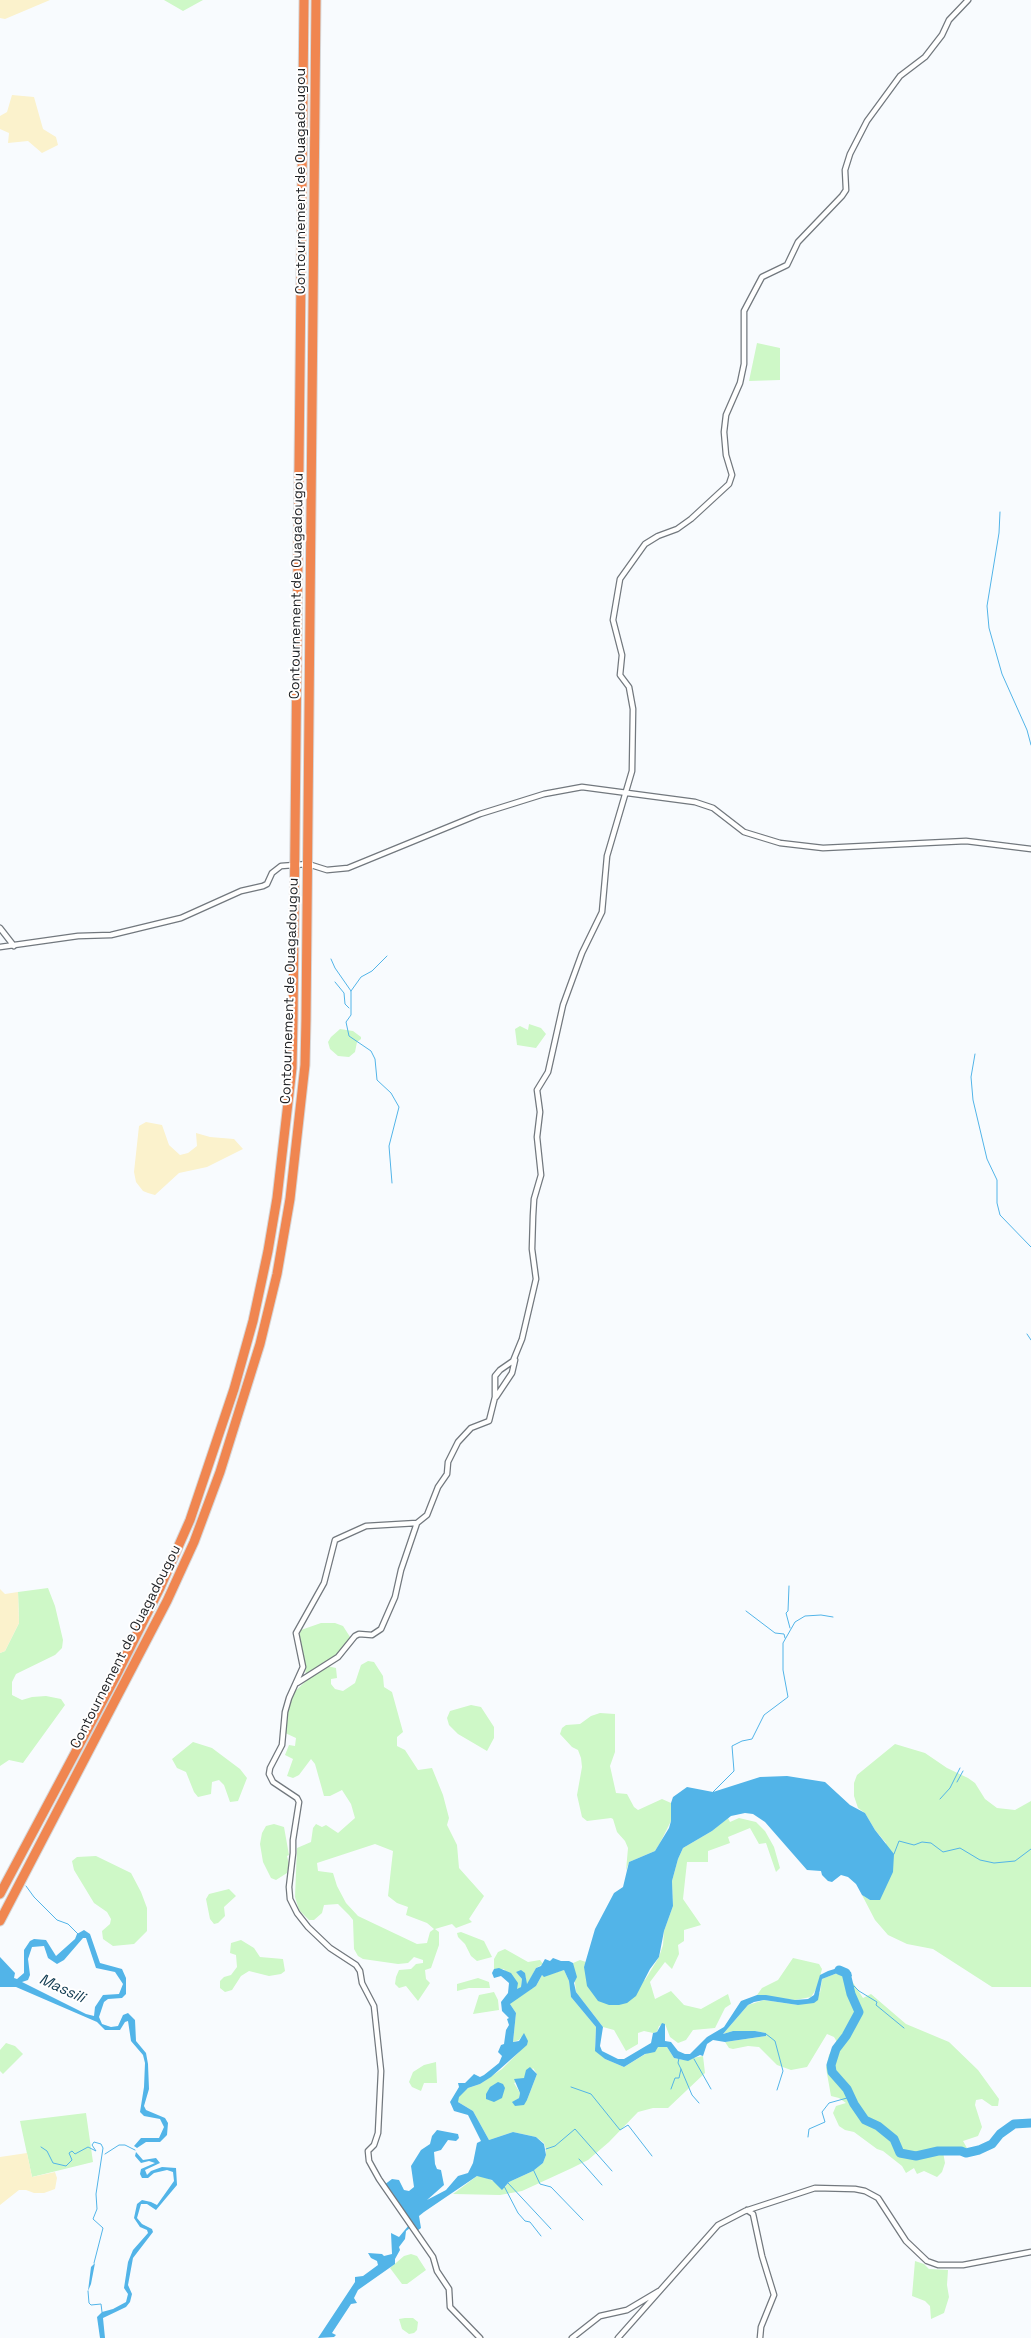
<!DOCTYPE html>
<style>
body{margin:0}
canvas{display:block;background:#f8fbfe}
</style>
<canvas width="1031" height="2338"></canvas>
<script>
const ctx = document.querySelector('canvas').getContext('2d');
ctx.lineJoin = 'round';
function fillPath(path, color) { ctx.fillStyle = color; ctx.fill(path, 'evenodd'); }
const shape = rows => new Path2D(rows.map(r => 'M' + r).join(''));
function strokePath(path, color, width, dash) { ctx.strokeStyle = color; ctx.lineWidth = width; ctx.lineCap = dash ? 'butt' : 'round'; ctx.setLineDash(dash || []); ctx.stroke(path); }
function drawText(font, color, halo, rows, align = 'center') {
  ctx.font = font + ' "Space Grotesk",sans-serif'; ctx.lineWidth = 4; ctx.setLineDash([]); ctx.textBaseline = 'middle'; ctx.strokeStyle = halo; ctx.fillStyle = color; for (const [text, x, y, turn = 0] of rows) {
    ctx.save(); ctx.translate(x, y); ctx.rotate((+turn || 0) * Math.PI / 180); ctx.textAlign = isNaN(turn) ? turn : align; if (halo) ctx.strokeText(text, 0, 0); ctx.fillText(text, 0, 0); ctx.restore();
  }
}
fillPath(shape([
 [164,0,203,0,183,11],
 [757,343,780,348,780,380,749,381],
 [529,1024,541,1028,546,1034,536,1048,517,1045,515,1029,520,1026,528,1030],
 [340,1029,353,1031,361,1037,361,1039,357,1042,355,1052,349,1057,338,1056,330,1049,328,1042,331,1037],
 [48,1588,55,1606,63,1640,62,1648,55,1655,16,1674,12,1682,12,1695,22,1700,32,1697,46,1696,61,1699,65,1705,23,1763,9,1760,0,1766,0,1653,5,1651,19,1623,18,1592],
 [321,1623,335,1623,343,1626,352,1640,327,1666,336,1668,337,1678,331,1679,331,1684,335,1689,343,1691,355,1683,361,1665,368,1661,374,1662,383,1676,384,1687,392,1692,403,1732,397,1737,397,1746,405,1750,418,1770,432,1768,443,1795,449,1818,447,1825,457,1845,459,1868,484,1896,469,1919,472,1922,456,1928,452,1924,435,1929,439,1932,439,1945,431,1968,425,1970,426,1979,430,1983,418,2001,406,1986,399,1988,395,1984,396,1977,399,1970,411,1969,416,1964,423,1963,423,1960,414,1957,408,1963,398,1964,363,1959,358,1956,354,1949,353,1920,349,1915,338,1904,324,1905,322,1913,314,1920,309,1920,299,1910,295,1897,297,1848,311,1842,313,1828,316,1824,322,1827,326,1825,338,1833,355,1818,351,1804,342,1790,330,1796,324,1796,315,1764,311,1759,299,1775,293,1778,287,1776,293,1759,285,1755,289,1745,295,1746,296,1738,283,1732,290,1696,307,1680,299,1636,301,1630],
 [375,1844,393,1851,388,1896,397,1903,408,1907,406,1915,427,1923,434,1929,430,1932,427,1943,417,1944,358,1916,346,1903,337,1886,333,1873,318,1871,317,1863],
 [471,1705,481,1707,494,1727,494,1738,487,1751,458,1734,449,1725,447,1718,450,1711],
 [600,1713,615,1714,615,1752,610,1766,616,1793,627,1794,634,1807,638,1810,662,1799,671,1803,671,1821,660,1843,655,1851,629,1862,626,1871,628,1848,625,1841,617,1832,613,1819,611,1818,587,1821,582,1817,577,1795,582,1767,581,1758,578,1750,572,1747,560,1734,562,1728,566,1725,580,1724,591,1716],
 [193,1742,212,1748,240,1769,247,1778,238,1801,230,1802,224,1785,219,1780,212,1782,211,1794,198,1797,194,1792,186,1772,177,1768,172,1759],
 [895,1744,925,1753,947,1768,968,1778,975,1783,985,1799,997,1808,1015,1810,1031,1801,1031,1987,992,1987,933,1949,907,1944,888,1935,875,1920,862,1895,870,1900,886,1843,875,1830,865,1813,858,1808,854,1796,854,1783,857,1775],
 [728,1818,730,1822,739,1818,756,1822,765,1831,774,1847,780,1868,776,1872,766,1843,759,1844,750,1828,728,1837,730,1843,708,1851,708,1862,687,1862,683,1899,701,1925,684,1930,684,1941,678,1945,679,1954,672,1969,665,1962,650,1982,655,1999,671,1991,684,2005,701,2009,728,1994,731,2004,725,2008,715,2028,693,2030,686,2040,678,2043,670,2037,665,2024,659,2026,657,2032,653,2033,644,2031,638,2033,638,2044,626,2051,614,2030,603,2027,576,1992,573,1963,580,1960,586,1962,584,1967,645,1980,659,1957,663,1945,664,1931,673,1906,672,1881,678,1859,683,1848,712,1831],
 [274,1824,284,1827,289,1855,287,1856,289,1864,287,1873,276,1880,271,1878,263,1862,260,1844,262,1833,266,1826],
 [96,1856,131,1873,141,1892,147,1908,147,1931,134,1944,113,1946,103,1939,102,1931,110,1924,111,1919,107,1912,94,1903,74,1870,72,1861,77,1857],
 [229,1889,236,1896,224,1907,225,1916,218,1923,214,1924,210,1919,206,1899,209,1894],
 [461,1932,484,1941,492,1957,477,1961,471,1956,465,1944,458,1937,457,1933],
 [241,1940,254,1948,260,1957,283,1959,285,1971,281,1974,269,1976,249,1971,241,1976,232,1990,225,1992,220,1988,220,1981,224,1977,231,1975,237,1967,236,1955,230,1953,231,1943],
 [505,1949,528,1962,540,1960,543,1964,536,1968,527,1985,525,1983,526,1977,516,1972,522,1979,521,1987,517,1990,504,1969,494,1969,494,1959,498,1952],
 [793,1958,819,1964,822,1969,817,1988,811,1997,795,2000,757,1995,762,1988,778,1980],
 [564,1970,569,1981,571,1997,596,2027,595,2047,605,2059,624,2067,657,2047,667,2047,674,2058,683,2060,703,2056,705,2073,668,2108,653,2108,638,2112,609,2142,588,2160,572,2168,522,2191,500,2195,453,2194,477,2176,483,2176,505,2187,509,2182,533,2171,543,2163,546,2155,546,2149,544,2143,536,2137,513,2132,489,2140,473,2111,458,2102,458,2097,468,2088,480,2084,502,2069,519,2052,521,2037,519,2040,513,2042,516,2013,510,2004,511,2002,536,1986,542,1975,544,1976],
 [533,2068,537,2074,527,2100,513,2102,519,2098,520,2093,514,2083,524,2078],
 [840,1972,850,1978,863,1998,871,1994,906,2024,949,2042,978,2070,999,2099,998,2106,992,2106,982,2099,976,2100,975,2105,982,2127,978,2136,963,2141,967,2148,966,2153,961,2151,943,2152,945,2163,942,2172,937,2177,924,2171,917,2174,914,2168,906,2173,902,2166,883,2151,877,2149,854,2132,845,2130,839,2126,833,2113,836,2106,846,2103,839,2098,831,2096,826,2068,829,2055,837,2042,834,2037,827,2034,807,2067,791,2070,777,2065,759,2047,748,2046,733,2049,729,2048,725,2042,766,2036,766,2033,755,2031,733,2031,723,2034,748,2005,764,2000,798,2005,820,1993,822,1979],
 [478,1978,489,1982,490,1988,469,1988,457,1991,457,1984],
 [494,1992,498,2000,499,2010,473,2014,479,1995],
 [6,2043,15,2046,23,2054,3,2074,0,2071,0,2050],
 [436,2062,437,2083,424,2083,421,2091,412,2087,409,2082,413,2072,424,2065],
 [86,2113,93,2162,32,2177,20,2121],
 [411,2254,417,2256,426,2270,407,2284,402,2284,390,2268,404,2256],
 [915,2261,924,2264,929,2269,948,2270,947,2285,949,2297,944,2313,931,2319,930,2306,925,2301,912,2296],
 [405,2318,413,2318,418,2322,417,2330,414,2333,409,2334,402,2329,399,2319]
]), '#cef8c7');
fillPath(shape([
 [0,0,50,0,5,19,0,18],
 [12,95,34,97,43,129,56,137,58,145,42,153,28,141,8,143,9,133,0,129,0,116,7,112],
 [146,1122,162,1125,169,1145,180,1155,188,1153,197,1146,196,1133,210,1137,234,1139,243,1149,207,1167,179,1173,155,1195,148,1193,143,1191,136,1182,134,1172,139,1126],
 [0,1589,5,1594,18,1592,19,1623,5,1651,0,1653],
 [27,2153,32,2177,55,2172,57,2178,55,2189,44,2193,34,2193,26,2190,19,2190,0,2205,0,2157]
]), '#fbf2cc');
fillPath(shape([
 [787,1776,825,1782,850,1805,865,1813,875,1830,894,1854,893,1872,880,1900,870,1900,862,1895,856,1884,848,1877,841,1875,832,1882,828,1881,822,1875,821,1871,807,1870,765,1822,753,1814,745,1813,731,1816,712,1831,683,1848,678,1859,672,1881,673,1906,664,1931,659,1957,650,1969,636,1996,627,2003,619,2005,609,2005,598,2001,587,1986,584,1967,595,1929,614,1893,623,1887,629,1862,655,1851,669,1828,671,1821,671,1803,673,1797,687,1787,713,1792,760,1777],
 [84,1930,90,1934,100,1963,122,1969,126,1978,126,1994,122,1998,108,1999,104,2002,99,2017,102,2024,111,2027,118,2026,123,2015,128,2013,135,2020,136,2041,146,2053,148,2064,149,2089,144,2106,146,2110,165,2118,168,2123,167,2135,160,2142,146,2142,137,2148,134,2146,141,2138,159,2138,164,2127,160,2119,144,2116,140,2112,144,2087,145,2063,143,2055,131,2041,128,2021,125,2022,120,2030,105,2030,97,2022,16,1987,0,1987,0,1957,15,1973,14,1978,17,1979,24,1973,24,1950,30,1941,34,1939,46,1940,56,1956,75,1939,77,1934],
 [83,1938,86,1938,96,1968,115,1972,123,1984,119,1994,103,1995,95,2007,94,2016,86,2014,22,1982,28,1980,30,1975,28,1959,32,1947,44,1946,48,1958,57,1964,64,1960],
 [553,1958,561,1961,569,1961,573,1963,577,1977,574,1983,576,1992,603,2027,600,2046,602,2051,618,2059,624,2059,651,2043,653,2033,657,2032,662,2023,665,2024,665,2041,671,2042,678,2051,685,2054,690,2054,707,2037,724,2027,741,2001,757,1995,766,1995,795,2000,808,1999,814,1995,820,1975,828,1971,841,1967,851,1972,852,1976,849,1978,840,1972,822,1979,818,2000,814,2003,798,2005,764,2000,754,2002,748,2005,723,2034,733,2031,755,2031,766,2033,766,2036,725,2042,713,2040,707,2044,703,2056,700,2055,688,2061,674,2058,667,2047,658,2047,655,2052,645,2054,624,2067,605,2059,595,2051,596,2027,571,1997,569,1981,564,1970,544,1977,542,1975,536,1986,510,2004,516,2013,513,2042,519,2041,524,2033,528,2041,527,2045,491,2077,480,2084,468,2088,459,2097,458,2102,473,2111,489,2140,513,2132,536,2137,544,2144,546,2155,543,2163,533,2171,509,2182,502,2190,492,2180,477,2176,424,2212,419,2216,421,2228,417,2231,384,2185,392,2179,399,2180,404,2190,409,2191,414,2187,411,2166,421,2150,430,2144,432,2136,437,2130,458,2134,459,2138,456,2141,448,2140,441,2150,434,2152,435,2164,437,2169,441,2170,444,2185,427,2200,446,2190,458,2176,468,2173,473,2163,477,2143,481,2141,468,2115,454,2111,450,2102,459,2087,458,2083,465,2083,474,2074,480,2077,484,2075,499,2063,502,2056,498,2052,501,2045,504,2044,506,2030,509,2025,507,2019,509,2018,502,2011,501,2002,508,1993,509,1983,501,1976,494,1978,492,1973,494,1969,499,1968,511,1973,518,1983,517,1989,521,1987,522,1979,516,1972,521,1970,525,1973,527,1984,536,1968,541,1966,545,1959,550,1961],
 [530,2067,537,2074,527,2100,524,2105,515,2106,512,2102,519,2098,520,2093,514,2079,524,2078,526,2070],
 [498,2082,503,2084,505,2088,502,2098,494,2102,486,2099,486,2094,490,2087],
 [136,2152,143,2160,156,2158,160,2163,145,2170,147,2175,151,2171,162,2167,176,2168,177,2185,156,2210,147,2204,141,2204,137,2218,142,2224,152,2229,153,2232,133,2258,128,2285,132,2294,130,2302,126,2307,103,2318,105,2338,100,2338,97,2317,102,2312,113,2309,126,2302,128,2294,124,2288,128,2262,133,2250,148,2233,147,2230,140,2227,134,2218,137,2204,142,2200,151,2202,157,2205,174,2181,173,2172,167,2170,154,2173,148,2178,142,2178,140,2174,141,2169,155,2163,149,2161,141,2163,135,2156],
 [409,2225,410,2228,406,2231,405,2239,399,2247,400,2250,395,2259,395,2264,358,2290,354,2298,357,2303,351,2304,332,2333,336,2335,334,2337,318,2338,355,2282,355,2277,363,2276,378,2265,377,2261,371,2258,368,2253,382,2254,384,2256,392,2254,391,2233,399,2237],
 [95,2263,91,2284,88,2291,91,2267]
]), '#52b4e8');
strokePath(shape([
 [1000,512,999,533,987,606,989,628,1002,674,1027,730,1031,745],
 [331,959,335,968,351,991,351,1015,346,1022,349,1036,371,1051,375,1059,377,1080,391,1093,399,1107,389,1146,392,1183],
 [335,982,344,993,345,1004,349,1008],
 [351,991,361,977,372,971,387,956],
 [975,1054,971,1077,973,1100,987,1159,997,1180,997,1203,1000,1215,1031,1247],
 [1027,1334,1031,1340],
 [789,1586,788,1611,786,1613,790,1628],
 [746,1611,775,1633,784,1634,785,1638],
 [957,1782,963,1771],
 [713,1792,734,1771,732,1746,742,1741,752,1739,764,1715,788,1697,783,1670,783,1643,795,1622,805,1616,821,1615,833,1617],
 [940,1799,950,1788,960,1768],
 [894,1854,899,1841,914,1845,922,1842,931,1843,943,1852,960,1848,980,1860,994,1863,1015,1861,1031,1849],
 [26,1886,34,1897,57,1920,68,1924,78,1934],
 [849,1986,854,1986,859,1991,877,2002,876,2005,904,2028],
 [766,2034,775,2041,783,2071,777,2090],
 [694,2059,711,2089],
 [681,2069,692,2095,699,2103],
 [571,2087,591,2094,620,2130,628,2125,652,2156],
 [671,2089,675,2078,679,2078,681,2069,678,2063,679,2058],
 [808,2137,809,2129,825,2122,822,2112,829,2103,847,2098,848,2091],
 [41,2147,47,2151,53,2163,66,2166,72,2160,69,2153,72,2151,75,2154,88,2147,96,2151,92,2145,94,2142,101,2144,103,2148,96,2194,97,2209,93,2219,103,2228,94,2263],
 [546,2149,555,2146,575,2129,612,2171],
 [105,2154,119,2145,125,2145,135,2150],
 [579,2159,602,2185],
 [533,2169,540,2184,551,2187,583,2220],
 [508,2183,551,2229],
 [504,2186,518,2213,525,2221,530,2222,541,2236],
 [88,2291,89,2303,91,2305,101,2304,102,2312]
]), '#52b4e8', 1);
strokePath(shape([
 [839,1970,846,1973,851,1994,859,2012,846,2036,836,2049,831,2065,832,2072,847,2089,854,2104,865,2120,878,2126,894,2139,900,2153,916,2156,938,2151,961,2151,966,2153,979,2150,992,2144,1000,2134,1014,2124,1031,2123]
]), '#52b4e8', 9);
const street = shape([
 [0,928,14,946],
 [0,947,78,936,111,935,181,918,241,891,263,886,267,884,272,873,281,866,308,864,327,870,348,868,480,814,544,794,582,787,695,802,713,808,744,832,780,843,823,848,966,841,1031,849],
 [496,1397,512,1373,515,1360],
 [297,1683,338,1657,355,1636,359,1634,372,1635,381,1629,395,1597,401,1570,417,1523],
 [747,2210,753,2214,762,2256,774,2295,761,2327,760,2338],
 [480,2338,450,2307,449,2289,437,2271,433,2257,379,2179,369,2161,368,2151,374,2145,378,2133,381,2071,374,2006,362,1983,360,1971,356,1965,330,1948,308,1927,297,1913,290,1899,289,1887,293,1853,293,1840,299,1802,297,1798,273,1782,269,1774,270,1768,282,1745,285,1712,289,1698,303,1667,296,1633,324,1583,335,1540,366,1526,417,1523,427,1515,438,1487,447,1474,448,1462,458,1442,471,1428,489,1421,495,1397,495,1376,500,1370,513,1361,522,1339,536,1279,532,1249,533,1216,534,1199,541,1175,537,1137,540,1112,537,1090,548,1072,563,1005,582,953,602,912,607,856,632,771,633,709,629,687,620,675,622,655,613,620,620,579,645,544,658,536,677,529,691,519,729,484,732,475,726,455,724,432,726,415,740,383,744,364,744,311,762,277,787,265,798,242,842,196,846,190,845,170,850,154,867,121,900,76,925,57,942,35,949,20,968,0],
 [572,2338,600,2316,627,2310,659,2291],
 [618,2338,718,2225,745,2211,815,2188,855,2189,865,2191,878,2198,906,2241,927,2261,938,2265,963,2265,1031,2252]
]);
const highway = shape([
 [0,1894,115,1678,160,1588,190,1520,234,1389,253,1321,268,1251,277,1198,292,1068,293,1020,304,0],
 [0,1921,167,1601,194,1542,220,1472,260,1344,277,1274,290,1199,305,1065,306,1019,316,0]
]);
strokePath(street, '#72787e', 7);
strokePath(highway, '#d7d7d8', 11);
strokePath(street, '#fff', 4.5);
strokePath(highway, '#f08650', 9);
drawText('14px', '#1f2124', '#fff', [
 ["Contournement de Ouagadougou",301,181,-90],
 ["Contournement de Ouagadougou",297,586,-89],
 ["Contournement de Ouagadougou",290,991,-88],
 ["Contournement de Ouagadougou",126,1647,-63]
]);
drawText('italic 15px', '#113b51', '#fff', [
 ["Massili",62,1989,25]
]);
</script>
